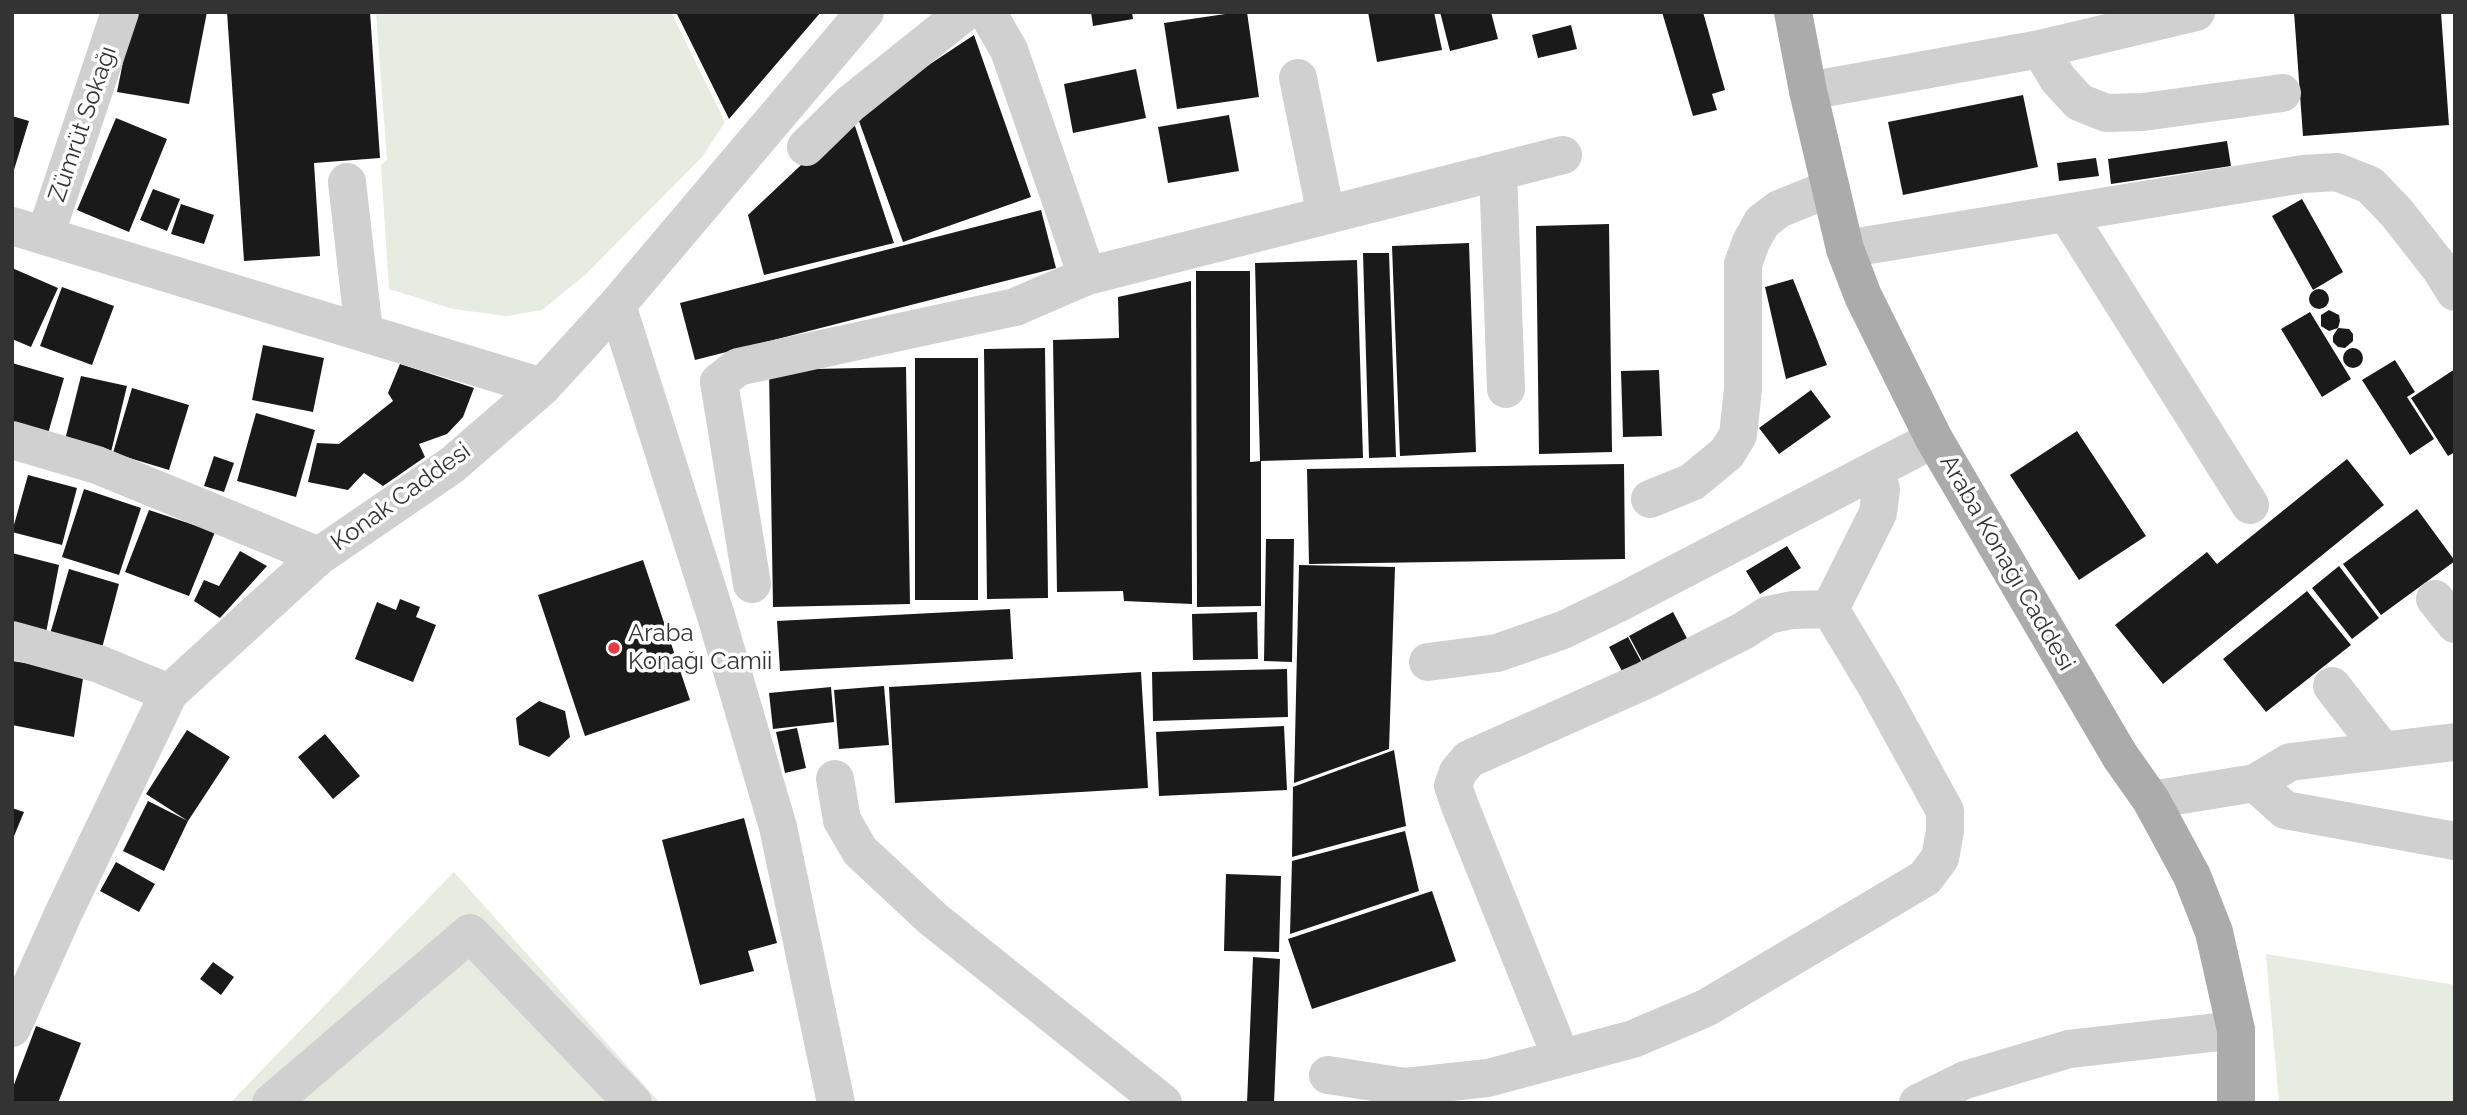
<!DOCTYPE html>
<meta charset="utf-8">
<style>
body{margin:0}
#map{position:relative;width:2467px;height:1115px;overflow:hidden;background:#fff;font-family:Raleway,sans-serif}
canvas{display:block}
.frame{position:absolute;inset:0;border:14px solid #333;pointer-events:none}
</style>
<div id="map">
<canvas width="2467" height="1115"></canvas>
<div class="frame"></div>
</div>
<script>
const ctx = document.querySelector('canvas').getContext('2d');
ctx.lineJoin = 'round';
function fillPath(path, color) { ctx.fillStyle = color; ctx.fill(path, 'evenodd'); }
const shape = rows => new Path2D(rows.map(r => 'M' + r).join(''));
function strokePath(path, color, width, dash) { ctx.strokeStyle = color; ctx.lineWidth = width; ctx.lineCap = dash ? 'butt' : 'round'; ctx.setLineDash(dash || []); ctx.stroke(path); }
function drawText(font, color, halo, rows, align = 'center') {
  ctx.font = font + ' Raleway,sans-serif'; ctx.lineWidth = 7; ctx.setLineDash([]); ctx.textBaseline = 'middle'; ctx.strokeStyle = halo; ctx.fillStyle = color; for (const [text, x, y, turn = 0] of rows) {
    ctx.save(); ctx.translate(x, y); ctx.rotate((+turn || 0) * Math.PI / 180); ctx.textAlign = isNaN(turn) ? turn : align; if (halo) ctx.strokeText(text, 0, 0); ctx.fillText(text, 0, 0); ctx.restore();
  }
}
fillPath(shape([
 [376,12,671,12,725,122,702,157,585,275,542,310,507,316,453,309,389,289,381,165,387,160],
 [454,872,660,1103,230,1103],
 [2266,954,2455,985,2455,1103,2279,1103]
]), '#e6ecdf');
fillPath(shape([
 [133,12,207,12,189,104,117,92],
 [227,12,370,12,380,158,314,163,320,256,244,261],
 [676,12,821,12,729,119],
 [1091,12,1132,12,1133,19,1093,26],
 [1239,12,1247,12,1259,97,1177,109,1164,23],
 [1368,12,1434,12,1442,50,1377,62],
 [1440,12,1491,12,1498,39,1450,51],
 [1662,12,1703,12,1725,90,1712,94,1717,110,1693,116],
 [2294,12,2441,12,2449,125,2303,136],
 [1571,25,1577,49,1538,58,1532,35],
 [974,35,1031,197,903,242,856,113],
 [1136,69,1146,118,1073,133,1064,84],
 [2023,95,2038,167,1903,195,1888,122],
 [1229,115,1239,171,1168,183,1158,127],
 [12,116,29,121,13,173,12,173],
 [852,117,894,243,764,275,748,215],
 [116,118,167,139,129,232,77,210],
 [2227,141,2231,166,2111,184,2108,159],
 [2096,158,2099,176,2059,181,2057,163],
 [153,189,180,199,167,231,140,220],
 [2302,199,2343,272,2313,290,2272,216],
 [181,204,214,215,204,244,171,234],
 [1041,210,1056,268,695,360,680,303],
 [1609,224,1612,452,1539,454,1536,226],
 [1469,243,1476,452,1400,456,1392,246],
 [1363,253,1389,253,1396,457,1369,458],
 [1357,260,1363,458,1260,461,1255,263],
 [12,268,58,288,31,347,12,339],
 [1196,271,1250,271,1250,462,1261,461,1261,606,1197,607],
 [1793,279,1827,365,1786,379,1765,287],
 [1191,281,1192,604,1124,601,1123,591,1057,592,1053,340,1119,338,1118,297],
 [62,287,114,306,92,365,40,346],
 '2309 299a10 10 0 1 1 20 0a10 10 0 1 1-20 0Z',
 [2329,310,2339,315,2340,321,2338,328,2349,329,2353,334,2353,341,2345,348,2338,347,2333,342,2333,336,2338,328,2329,331,2321,326,2321,315],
 [2310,312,2351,379,2322,397,2281,329],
 [263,345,324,358,313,412,252,400],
 '2343 358a10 10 0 1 1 20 0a10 10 0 1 1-20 0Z',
 [1045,348,1048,598,987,599,984,349],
 [915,358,978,358,978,600,915,600],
 [2395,360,2415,392,2407,397,2434,439,2410,455,2362,380],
 [12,363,64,378,47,437,12,427],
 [400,364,474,388,463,417,447,434,419,444,425,457,383,486,364,473,348,490,308,482,317,443,339,444,393,401,388,393],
 [906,367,910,604,773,607,769,370],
 [2455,369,2455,452,2448,456,2411,398],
 [1659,370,1662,436,1623,437,1621,371],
 [81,376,127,386,111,452,65,440],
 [132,388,189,405,169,470,113,453],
 [1811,390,1831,417,1779,454,1759,428],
 [256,413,315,430,296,497,237,481],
 [2077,431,2146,536,2079,580,2010,475],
 [214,456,234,463,224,492,204,486],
 [2347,459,2384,505,2163,684,2115,625,2207,552,2217,564],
 [1624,464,1625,559,1309,564,1307,469],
 [28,475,77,488,62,545,12,532],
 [84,489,141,508,119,575,62,557],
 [2417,509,2455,561,2381,615,2343,564],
 [149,510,215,532,189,596,125,572],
 [1266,539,1294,539,1292,662,1264,661],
 [1787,546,1801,568,1760,594,1746,571],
 [240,551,267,566,220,618,194,601,204,580,219,586],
 [12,553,59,565,46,633,12,625],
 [643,560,690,700,585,736,538,595],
 [1299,565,1395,567,1389,749,1294,783],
 [2339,566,2379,618,2352,639,2312,588],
 [69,569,119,584,102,648,50,634],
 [2307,591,2351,645,2266,712,2223,659],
 [400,599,420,607,416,617,436,625,413,682,355,659,377,602,396,610],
 [1010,609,1013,659,780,671,777,621],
 [1257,612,1258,659,1193,660,1192,614],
 [1673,612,1690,644,1646,668,1629,636],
 [1628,637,1642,663,1623,673,1609,647],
 [12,661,84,672,74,737,12,725],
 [1287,669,1288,717,1153,721,1152,672],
 [1141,672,1148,788,895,803,889,687],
 [884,686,889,745,839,749,834,690],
 [831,687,834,722,773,729,769,693],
 [539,701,565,711,570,737,549,757,519,745,516,718],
 [1284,726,1287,790,1159,796,1156,732],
 [797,728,806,768,785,773,776,732],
 [187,730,230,757,188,821,146,794],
 [325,734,360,776,333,799,298,757],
 [1394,750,1406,826,1292,857,1293,787],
 [148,801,188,821,164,871,123,851],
 [12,808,24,812,12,841],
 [744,818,777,943,748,951,754,971,700,985,662,840],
 [1405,831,1419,891,1290,934,1292,861],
 [116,862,155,884,139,912,100,891],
 [1226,874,1281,876,1279,952,1224,951],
 [1432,891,1456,961,1312,1009,1288,939],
 [1253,957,1280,959,1274,1103,1247,1103],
 [213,962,234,977,221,995,200,979],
 [36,1026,81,1043,58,1103,12,1103,12,1090]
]), '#1a1a1a');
strokePath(shape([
 [987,12,1009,50,1087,276,1563,155],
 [2040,49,2058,79,2079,102,2106,113,2143,112,2282,93],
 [1298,78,1326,215],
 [1808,91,2040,49,2196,12],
 [806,147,850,104,965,12],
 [1498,171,1506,389],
 [347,182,364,332],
 [2067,214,2250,505],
 [12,226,542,387],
 [45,236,120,12],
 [1845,249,2303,174,2337,172,2370,185,2396,212,2440,268,2455,292],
 [617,305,716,616,778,827,836,1103],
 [12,440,97,465,319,556],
 [1650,499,1692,482,1727,453,1738,435,1743,389,1743,264,1751,242,1762,222,1779,209,1831,188],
 [752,584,719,382,738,367,1015,307,1087,276],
 [2435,599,2455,624],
 [1830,609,1878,513,1881,489,1875,470],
 [12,640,99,664,169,693],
 [1428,662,1497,653,1563,630,1621,602,1934,439],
 [2332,686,2382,750],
 [835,779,842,820,860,851,933,919,1163,1103],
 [2255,783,2285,810,2455,841],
 [2151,800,2255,783,2290,762,2455,742],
 [12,1028,64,912,169,693,319,556,452,465,542,387,617,305,865,12],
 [1561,1057,1460,806,1453,786,1458,772,1469,759,1646,680,1743,631,1768,615,1792,610,1830,609],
 [1328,1075,1405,1087,1488,1078,1633,1039,1706,1008,1925,878,1940,858,1945,831,1945,811,1878,689,1830,609],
 [271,1103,470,933,633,1103],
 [1918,1103,1965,1080,2069,1049,2236,1030]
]), '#d0d0d0', 38);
strokePath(shape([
 [1793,12,1808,91,1845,249,1863,296,1934,439,2120,756,2151,800,2192,876,2214,932,2236,1030,2236,1103]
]), '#ababab', 38);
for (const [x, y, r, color] of [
 [614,648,7,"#e63946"]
]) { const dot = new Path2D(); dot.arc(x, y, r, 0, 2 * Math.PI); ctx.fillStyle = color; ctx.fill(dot); strokePath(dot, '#fff', 2.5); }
drawText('24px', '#333', '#fff', [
 ["Zümrüt Sokağı",83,124,-71],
 ["Konak Caddesi",401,497,-36],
 ["Araba Konağı Caddesi",2007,563,60]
]);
drawText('24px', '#333', '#fff', [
 ["Araba",628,634],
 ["Konağı Camii",628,662]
], 'left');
</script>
